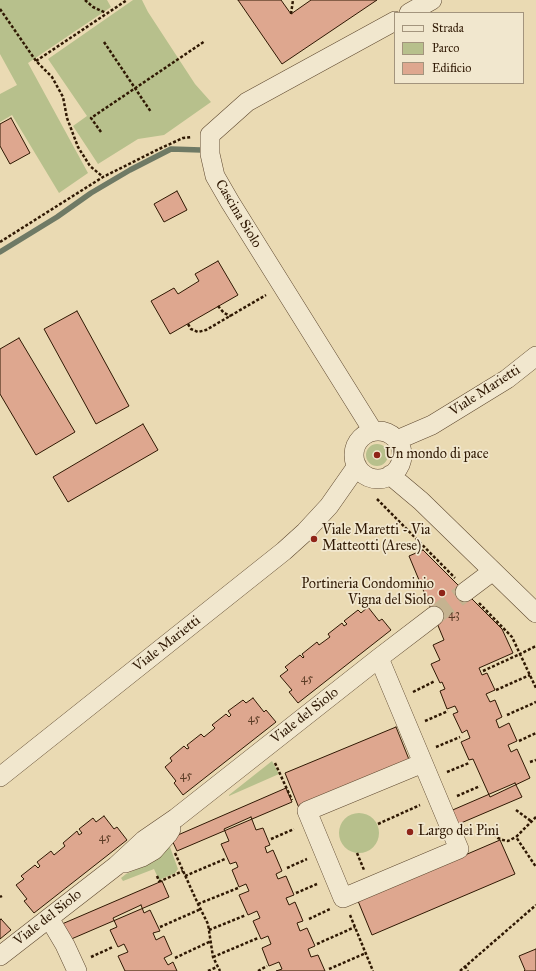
<!DOCTYPE html>
<style>
body{margin:0}
#map{position:relative;width:536px;height:971px;overflow:hidden;background:#eadab3;font-family:"IM FELL Great Primer",serif}
canvas{display:block}
.legend{position:absolute;left:394px;top:12px;width:130px;height:72px;box-sizing:border-box;background:#f1e7ce;border:1px solid #a3947d;margin:0;padding:5px 7px;list-style:none;font-size:12px;color:#2f1803}
.legend li{display:flex;align-items:center;gap:8px;height:20px}
.legend b{width:20px;border:1px solid #a3947d}
</style>
<div id="map">
<canvas width="536" height="971"></canvas>
<ul class="legend">
<li><b style="height:5px;background:#f1e7ce"></b>Strada</li>
<li><b style="height:11px;background:#b7c08c"></b>Parco</li>
<li><b style="height:11px;background:#dea78f"></b>Edificio</li>
</ul>
</div>
<script>
const ctx = document.querySelector('canvas').getContext('2d');
ctx.lineJoin = 'round';
function fillPath(path, color) { ctx.fillStyle = color; ctx.fill(path, 'evenodd'); }
const shape = rows => new Path2D(rows.map(r => 'M' + r).join(''));
function strokePath(path, color, width, dash) { ctx.strokeStyle = color; ctx.lineWidth = width; ctx.lineCap = dash ? 'butt' : 'round'; ctx.setLineDash(dash || []); ctx.stroke(path); }
function drawText(font, color, halo, rows, align = 'center') {
  ctx.font = font + ' "IM FELL Great Primer",serif'; ctx.lineWidth = 3.5; ctx.setLineDash([]); ctx.textBaseline = 'middle'; ctx.strokeStyle = halo; ctx.fillStyle = color; for (const [text, x, y, turn = 0] of rows) {
    ctx.save(); ctx.translate(x, y); ctx.rotate((+turn || 0) * Math.PI / 180); ctx.textAlign = isNaN(turn) ? turn : align; if (halo) ctx.strokeText(text, 0, 0); ctx.fillText(text, 0, 0); ctx.restore();
  }
}
fillPath(shape([
 [0,0,107,0,111,7,28,63,88,173,59,193,12,115,0,122,0,94,17,85,0,54],
 [133,0,142,0,148,12,195,84,211,102,164,135,138,139,98,164,73,126,87,116,48,59],
 '366 455a11 11 0 1 1 22 0a11 11 0 1 1-22 0Z',
 [272,761,279,774,229,796,229,795],
 '339 833a20 20 0 1 1 40 0a20 20 0 1 1-40 0Z',
 [168,846,170,847,178,869,175,873,159,880,154,869,123,881,121,878,126,874,153,862]
]), '#b7c08c');
strokePath(shape([
 [0,252,57,217,91,193,130,170,171,149,201,150]
]), '#6f7a65', 5.5);
const building = shape([
 [238,0,281,0,291,14,311,0,377,0,282,64,238,0],
 [11,118,30,153,10,164,0,146,0,124,11,118],
 [177,191,187,210,164,222,154,204,177,191],
 [218,261,238,295,170,334,151,301,174,288,178,294,199,281,195,274,218,261],
 [77,311,129,406,96,424,44,329,77,311],
 [19,338,75,432,36,455,0,394,0,349,19,338],
 [143,424,158,450,68,502,53,477,143,424],
 [423,550,502,629,513,653,479,668,482,675,487,673,495,690,486,694,490,702,495,700,502,717,496,720,499,728,509,723,517,741,508,745,511,752,517,749,530,778,490,797,473,759,469,760,461,742,470,738,467,730,462,733,453,714,458,712,455,706,447,709,440,691,445,689,442,682,440,683,431,664,440,660,433,645,444,640,409,556,423,550],
 [368,607,379,621,382,619,391,630,298,703,289,692,292,690,280,676,288,670,285,667,300,655,303,658,304,657,302,654,317,642,319,645,330,637,328,634,342,623,344,626,347,624,344,621,358,610,361,613,368,607],
 [253,698,264,712,266,710,276,722,183,795,174,783,176,781,165,767,172,761,170,758,184,746,187,749,189,748,187,745,201,734,204,737,215,728,212,725,226,714,229,717,231,715,228,711,243,700,246,703,253,698],
 [396,727,410,762,299,808,285,773,396,727],
 [515,783,522,797,454,826,448,812,515,783],
 [286,788,292,802,177,851,171,838,286,788],
 [104,816,114,829,117,827,127,840,34,913,24,901,27,899,16,885,24,879,21,876,35,865,38,868,40,866,37,862,51,851,54,855,65,846,63,843,77,831,79,835,82,833,79,829,93,818,96,822,104,816],
 [251,817,256,830,263,828,270,845,265,847,267,853,273,850,282,871,276,874,278,879,286,876,294,895,286,898,289,905,295,902,303,921,297,923,300,931,307,928,315,946,308,949,311,957,318,955,325,971,276,971,282,969,279,962,269,966,262,948,271,944,268,936,261,939,253,921,260,918,257,911,248,915,239,895,249,891,246,884,239,887,232,870,238,867,236,862,230,864,221,844,229,841,224,829,251,817],
 [500,840,515,874,372,935,358,901,500,840],
 [162,881,169,897,69,940,62,924,162,881],
 [141,905,144,913,150,910,160,931,153,933,156,940,164,936,172,954,164,958,168,965,173,962,177,971,125,971,118,956,128,952,124,944,118,947,110,930,117,927,113,918,141,905],
 [1,919,11,930,0,939,0,920,1,919],
 [536,949,536,971,524,971,525,970,519,956,536,949]
]);
fillPath(building, '#dea78f');
strokePath(building, '#2f1803', 1);
strokePath(shape([
 [434,616,465,592]
]), '#c5b390', 19, [19, 10]);
const minor = shape([
 [409,13,432,0],
 [373,431,230,202,215,176,210,154,210,135,247,102,395,21],
 '354 455a24 24 0 1 1 48 0a24 24 0 1 1-48 0Z',
 [397,440,432,425,507,379,536,356],
 [390,475,421,501,536,613],
 [465,592,493,571],
 [379,658,423,763],
 [423,763,459,849,343,898,307,811,423,763],
 [0,777,284,551,305,532,329,506,357,466],
 [125,863,142,857,154,850,168,834,171,829],
 [49,918,65,945,77,971],
 [0,956,116,866,144,840,176,818,379,658,434,616]
]);
strokePath(minor, '#5e482f', 20);
strokePath(shape([
 [85,0,93,7,106,13],
 [0,9,36,61,52,77,63,97,67,118,78,147,90,166,103,177],
 [291,14,293,0],
 [104,42,151,112],
 [36,61,127,0],
 [101,132,91,118,205,41],
 [0,242,103,177,159,149,183,138,192,137],
 [218,306,224,313,231,316],
 [188,324,191,329,198,332,206,330,266,295],
 [377,499,455,578],
 [479,603,512,637,520,654,536,646],
 [483,671,520,654,536,688],
 [496,690,530,675],
 [413,692,435,681],
 [507,715,536,702],
 [425,721,448,711],
 [519,741,536,733],
 [436,747,460,737],
 [530,762,536,760],
 [275,763,292,800],
 [447,772,469,763],
 [457,796,480,786],
 [516,810,531,821],
 [536,817,516,837,536,867],
 [378,824,420,805],
 [482,825,498,838,503,840,508,841,516,837],
 [271,839,294,829],
 [175,853,198,904,208,924,213,957,220,971],
 [357,853,364,870],
 [287,868,307,859],
 [157,876,159,881,161,881,183,871],
 [185,876,225,859],
 [296,893,317,884],
 [0,897,2,896],
 [198,904,238,888],
 [350,915,373,971],
 [309,919,330,909],
 [160,927,201,909],
 [209,930,246,915],
 [317,944,355,927],
 [91,957,113,947],
 [213,957,258,938],
 [175,958,211,941],
 [465,966,468,971],
 [329,969,366,953],
 [208,971,217,967],
 [258,971,267,966],
 [460,971,536,905]
]), '#2f1803', 2.5, [3, 2]);
strokePath(minor, '#f1e7ce', 19);
for (const [x, y, r, color] of [
 [377,455,4,"#8f2418"],
 [314,539,4,"#8f2418"],
 [442,593,4,"#8f2418"],
 [410,832,4,"#8f2418"]
]) { const dot = new Path2D(); dot.arc(x, y, r, 0, 2 * Math.PI); ctx.fillStyle = color; ctx.fill(dot); strokePath(dot, '#f1e7ce', 1.5); }
drawText('12px', '#5b3c26', null, [
 ["43",454,615],
 ["45",307,679],
 ["45",254,719],
 ["45",186,776],
 ["45",105,838]
]);
drawText('14px', '#2f1803', '#f1e7ce', [
 ["Cascina Siolo",238,214,59],
 ["Viale Marietti",485,391,-33],
 ["Viale Marietti",167,644,-38],
 ["Viale del Siolo",305,716,-38],
 ["Viale del Siolo",48,918,-38]
]);
drawText('14px', '#2f1803', '#f1e7ce', [
 ["Un mondo di pace",385,455],
 ["Viale Maretti - Via",322,531],
 ["Matteotti (Arese)",322,547],
 ["Portineria Condominio",434,585,"right"],
 ["Vigna del Siolo",434,601,"right"],
 ["Largo dei Pini",418,832]
], 'left');
</script>
